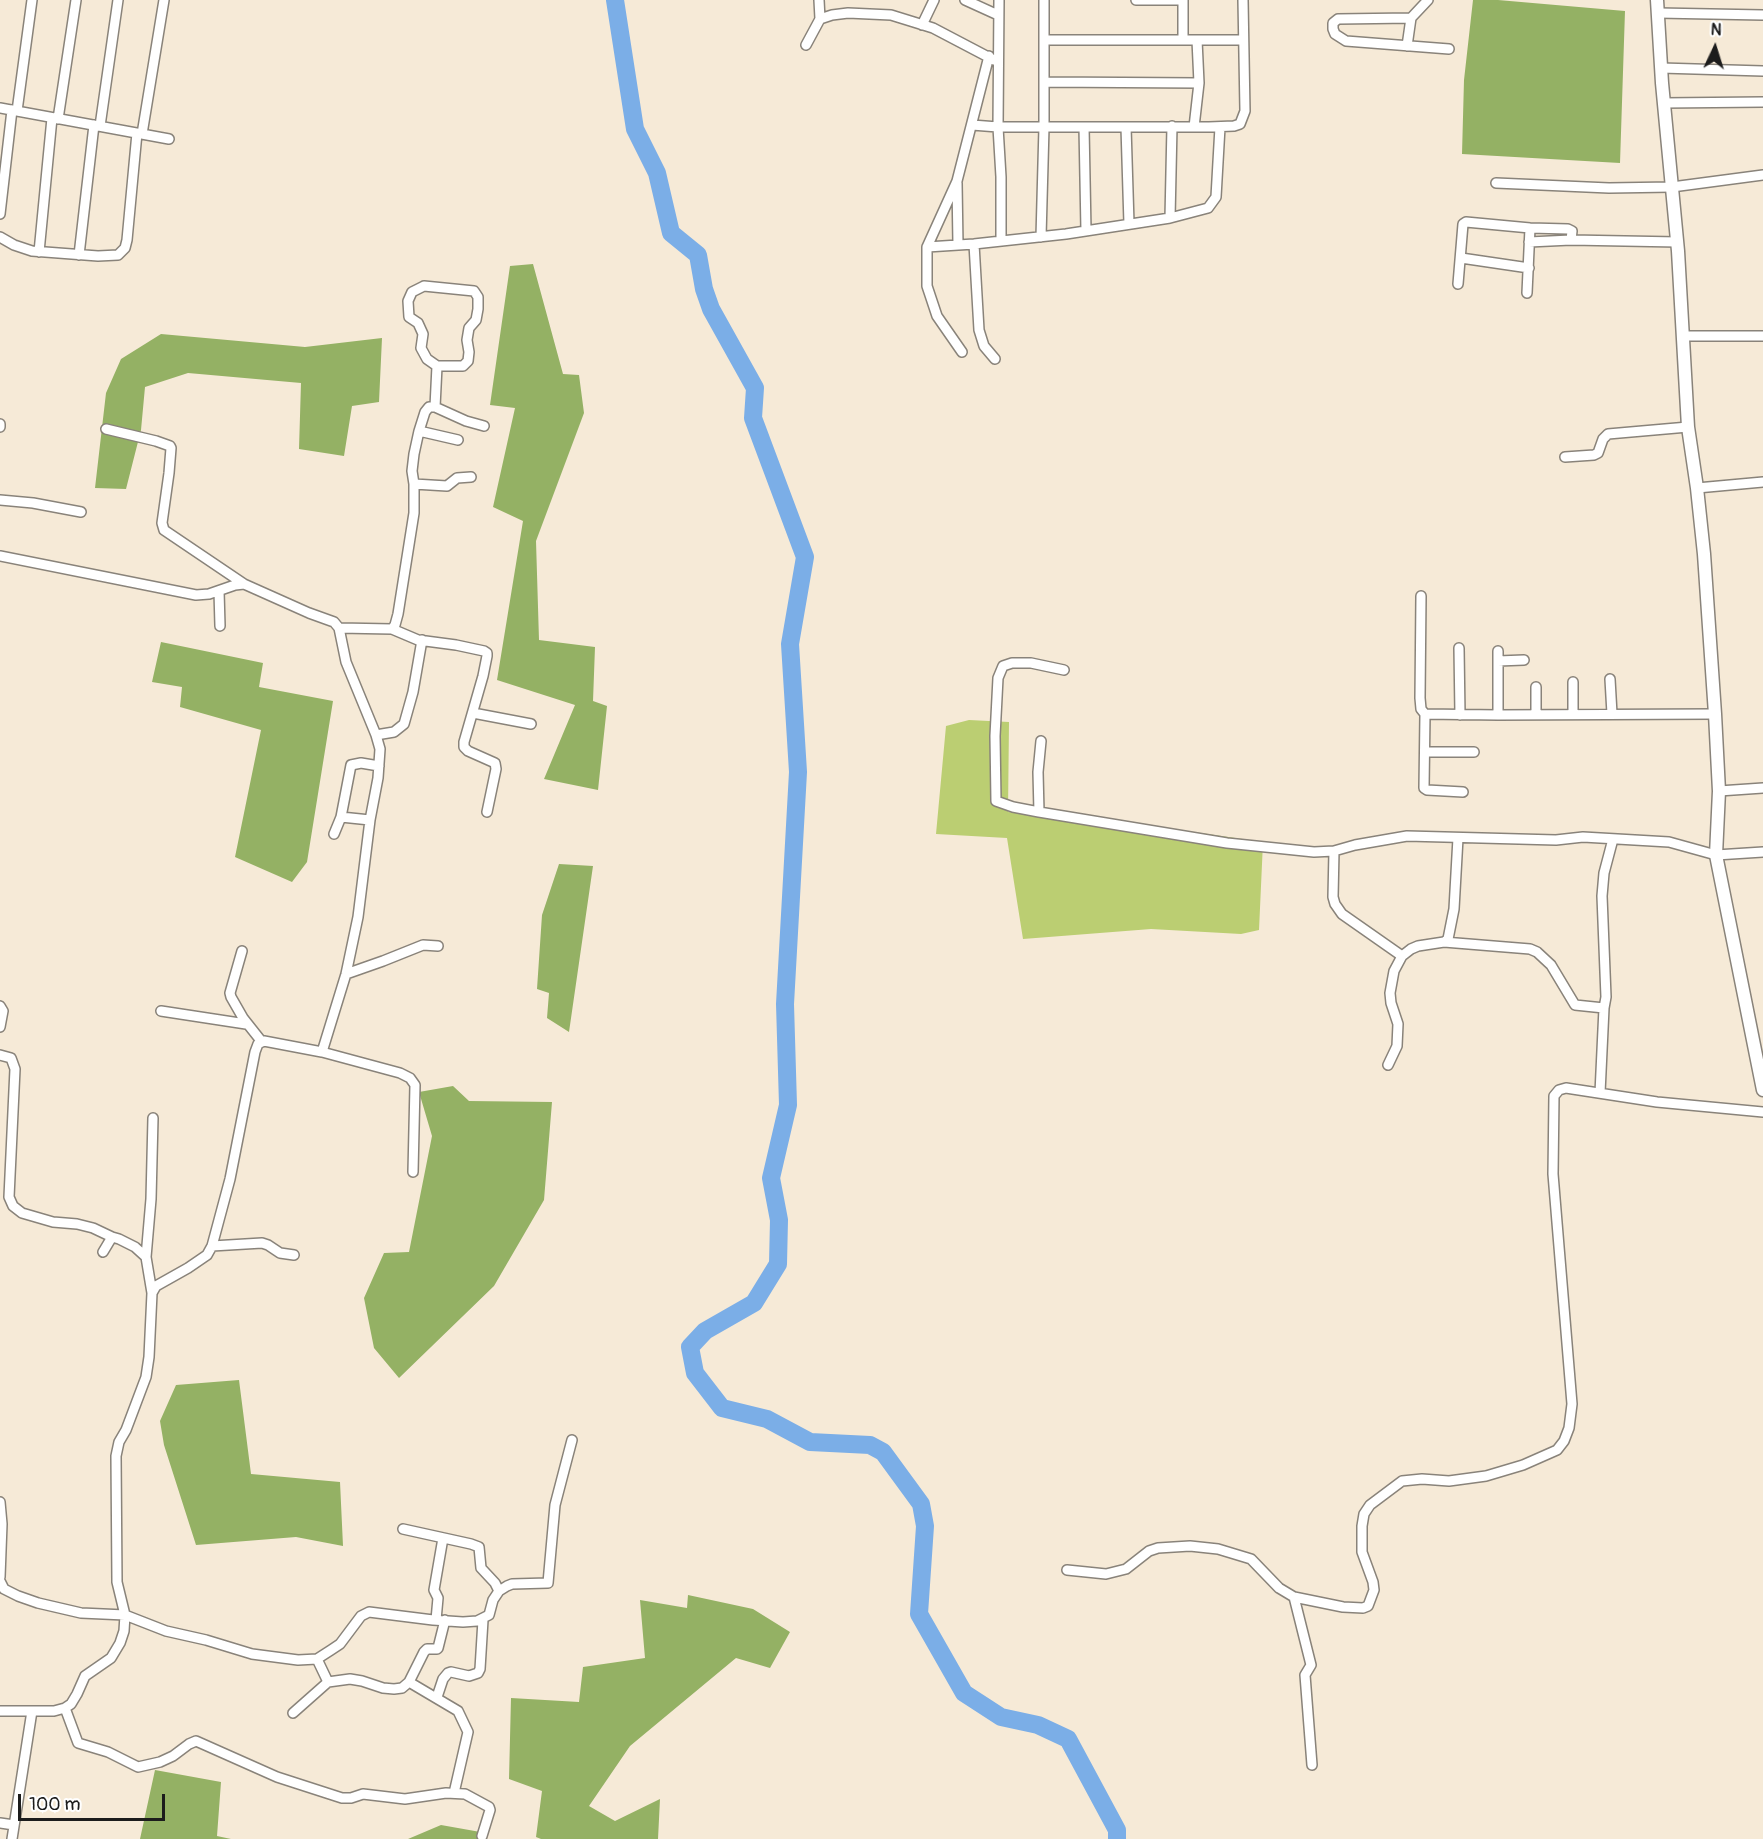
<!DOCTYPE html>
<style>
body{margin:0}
#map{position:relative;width:1763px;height:1839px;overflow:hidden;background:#f6ead7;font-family:Pangolin,sans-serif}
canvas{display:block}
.north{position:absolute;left:1685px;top:18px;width:60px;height:60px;-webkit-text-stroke:4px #fff;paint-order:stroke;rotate:4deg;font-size:16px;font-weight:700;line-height:24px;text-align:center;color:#1c1c1c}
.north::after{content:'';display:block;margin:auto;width:21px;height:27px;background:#1c1c1c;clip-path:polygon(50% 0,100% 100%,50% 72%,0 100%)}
.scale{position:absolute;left:18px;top:1794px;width:147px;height:27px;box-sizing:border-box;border:3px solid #1c1c1c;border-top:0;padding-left:8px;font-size:18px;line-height:21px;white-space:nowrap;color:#1c1c1c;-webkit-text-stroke:4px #fff;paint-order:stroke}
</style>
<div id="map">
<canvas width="1763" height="1839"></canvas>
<div class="north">N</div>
<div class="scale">100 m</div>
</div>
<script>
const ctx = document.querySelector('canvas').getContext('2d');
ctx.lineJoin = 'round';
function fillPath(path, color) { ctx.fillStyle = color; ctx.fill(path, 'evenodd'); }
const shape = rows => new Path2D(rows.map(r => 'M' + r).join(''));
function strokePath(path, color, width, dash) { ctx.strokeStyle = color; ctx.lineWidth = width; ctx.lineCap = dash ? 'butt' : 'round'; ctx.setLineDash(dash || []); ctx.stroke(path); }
fillPath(shape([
 [969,720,1009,722,1008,812,1139,824,1263,842,1259,930,1241,934,1151,929,1023,939,1007,838,936,834,946,726]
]), '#bbce72');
fillPath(shape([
 [1473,0,1498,0,1625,11,1620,163,1462,154,1464,80],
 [533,264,563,374,579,375,584,413,536,541,539,640,595,647,593,701,607,706,598,790,544,779,575,705,497,680,523,521,493,507,515,408,490,405,510,266],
 [161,334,305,347,382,338,379,402,352,406,344,456,299,449,301,383,188,373,145,387,141,430,126,489,95,488,106,393,121,359],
 [161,642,263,663,259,687,333,701,307,862,292,882,235,857,261,730,180,707,182,687,152,682],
 [559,864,593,866,569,1032,547,1018,549,993,537,989,542,915],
 [453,1086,469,1101,552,1102,544,1200,494,1286,399,1378,374,1348,364,1298,384,1253,409,1252,432,1136,419,1092],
 [239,1380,251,1474,340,1482,343,1546,296,1537,196,1545,164,1445,160,1421,176,1385],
 [688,1595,753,1609,790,1632,770,1668,736,1658,630,1746,589,1806,615,1821,660,1799,658,1839,541,1839,536,1837,542,1791,509,1779,511,1698,579,1702,583,1667,645,1658,640,1600,687,1608],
 [155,1770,221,1782,217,1836,231,1839,140,1839],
 [441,1825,486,1833,485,1839,408,1839]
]), '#94b164');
strokePath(shape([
 [615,0,635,129,657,173,671,233,698,255,704,289,711,309,755,388,753,418,805,557,790,644,798,772,785,1004,788,1105,771,1178,779,1220,778,1264,754,1303,705,1331,690,1347,695,1373,722,1408,767,1419,810,1442,870,1445,883,1452,921,1504,925,1526,919,1614,964,1693,1001,1717,1038,1725,1068,1739,1117,1830,1117,1839]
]), '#7baee7', 18);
const minor = shape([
 [819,0,820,19],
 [965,0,998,15],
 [999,0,998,127,1001,177,1001,241],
 [1136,0,1183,0],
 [1428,0,1411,18,1338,19,1333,23,1333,29,1335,34,1346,41,1449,49],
 [1658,13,1763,15],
 [922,25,934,0],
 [1044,40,1197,40],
 [1183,40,1183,0],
 [806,45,820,19,832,15,848,13,891,15,933,28,994,60],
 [1407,46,1411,18],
 [1661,68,1763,71],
 [1044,82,1199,83],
 [1664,103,1763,102],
 [0,108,169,139],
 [17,111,32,0],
 [58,119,76,0],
 [972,125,998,127,1209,127,1234,126,1240,124,1245,111,1243,0],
 [100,126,118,0],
 [1084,127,1086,231],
 [1126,127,1129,224],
 [1194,127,1199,83,1197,40,1243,40],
 [142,134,164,0],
 [957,183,958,245],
 [1496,183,1609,188,1672,187,1763,175],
 [0,214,12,110],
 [1170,218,1172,126],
 [0,237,14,245,32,251,98,256,118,255,125,248,127,240,137,133],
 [1041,237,1044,127,1044,0],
 [1529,242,1571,240],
 [974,244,979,330,984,346,995,359],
 [927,247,974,244,1066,234,1170,218,1208,208,1216,197,1220,127],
 [39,252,52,118],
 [79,255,94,125],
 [1461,258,1529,268],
 [1458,284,1463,224,1466,222,1530,228,1568,229,1572,231,1571,240,1678,242],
 [424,286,474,291,478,297,478,309,476,320,469,328,467,340,469,352,468,361,463,366,437,366,427,359,421,348,423,334,418,323,409,317,408,301,412,292,424,286],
 [1527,293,1530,228],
 [1682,336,1763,336],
 [962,352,937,316,927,286,927,247,957,181,989,56],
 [435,407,437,366],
 [0,424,0,427],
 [106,429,156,441,170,446,171,448,169,473,162,523,164,530,244,584],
 [419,431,458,440],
 [1565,457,1594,455,1598,453,1603,439,1608,434,1688,427],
 [414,484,447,486,457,478,471,477],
 [1697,488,1763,482],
 [0,500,33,503,81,512],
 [0,556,196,595,209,594,235,585,244,584,309,613,334,622,339,628,346,662,376,735,380,749,378,778,370,820,358,917,346,974,322,1052,264,1041,258,1044,255,1052,230,1179,212,1246,207,1255,188,1268,156,1286,152,1293,149,1357,146,1377,126,1430,119,1442,116,1456,117,1582,125,1615,124,1631,120,1643,111,1658,85,1676,77,1694,71,1704,65,1708,54,1711,0,1711],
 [219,591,220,626],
 [1421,596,1420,698,1421,709,1425,714,1498,715,1715,714],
 [339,628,392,629,395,625,398,614,414,513,414,484,412,471,414,454,419,431,425,412,429,407,435,407,466,421,484,426],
 [392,629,418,640,456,645,484,651,487,653,487,656,483,676,464,742,464,747,468,751,495,763,496,769,487,812],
 [1459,648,1460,715],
 [1498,651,1498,715],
 [1498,661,1524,660],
 [1610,679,1612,714],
 [1573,682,1573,714],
 [1536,687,1536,714],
 [473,713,531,724],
 [1425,714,1424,788,1427,790,1463,792],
 [376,735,394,732,404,724,413,692,422,640],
 [1041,741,1038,772,1039,812,1227,843,1314,852,1334,851,1355,845,1407,836,1556,840,1583,837,1669,842,1716,855,1763,852],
 [1425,752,1474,752],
 [1719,791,1763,788],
 [1039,812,1013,807,996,801,995,736,998,678,1003,666,1012,663,1031,663,1064,670],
 [341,817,351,765,361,763,379,766],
 [334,834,341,817,370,820],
 [1334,851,1333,897,1335,904,1342,914,1402,956],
 [1444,942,1530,949,1537,952,1551,965,1575,1005,1604,1008],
 [242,951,230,993,231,997,243,1018,262,1042],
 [346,974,383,961,423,945,438,946],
 [0,1006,3,1011,0,1027],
 [161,1011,246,1024],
 [322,1052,400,1073,410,1078,415,1085,413,1172],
 [0,1055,11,1058,15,1069,9,1197,13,1206,22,1213,53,1222,77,1224,93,1228,112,1237],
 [1388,1065,1397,1046,1398,1024,1391,1003,1390,993,1394,971,1402,956,1411,949,1418,946,1444,942,1448,939,1454,909,1458,838],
 [1600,1093,1604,1008,1606,997,1602,896,1604,873,1613,839],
 [212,1246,262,1243,268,1245,280,1253,294,1255],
 [103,1252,112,1237,119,1239,135,1247,146,1257,152,1293],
 [146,1257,151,1199,153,1118],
 [0,1502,2,1524,0,1577],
 [403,1529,471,1544,479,1547,481,1568,495,1583,499,1591],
 [1067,1570,1106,1574,1126,1569,1149,1551,1158,1548,1190,1546,1218,1549,1251,1559,1279,1588,1294,1597,1343,1607,1363,1608,1368,1606,1374,1590,1373,1582,1362,1552,1362,1526,1364,1514,1370,1505,1402,1481,1422,1479,1449,1481,1486,1476,1523,1465,1557,1450,1564,1441,1569,1428,1572,1404,1553,1174,1554,1096,1559,1090,1566,1088,1657,1102,1763,1112],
 [0,1581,4,1589,18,1596,38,1603,81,1613,125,1615,166,1631,206,1640,252,1654,298,1660,317,1659,331,1650,340,1644,361,1616,369,1612,433,1620,463,1622,477,1621,489,1615,493,1600,499,1591,507,1586,512,1584,548,1583,555,1505,572,1440],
 [1294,1597,1311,1665,1305,1675,1312,1765],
 [436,1620,438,1598,434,1590,443,1538],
 [317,1659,328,1682],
 [409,1682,458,1711,468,1732,454,1793],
 [437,1697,443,1679,448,1673,451,1672,469,1676,478,1673,480,1669,483,1620],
 [65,1708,78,1743,108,1752,138,1767,160,1762,173,1756,189,1744,196,1741,277,1777,342,1798,351,1798,363,1794,405,1799,446,1793,465,1794,489,1807,490,1810,482,1836],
 [293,1713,328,1682,350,1679,362,1681,383,1688,394,1689,402,1688,409,1682,424,1652,427,1649,437,1649,438,1648,445,1620],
 [0,1823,14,1825],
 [12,1839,32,1711]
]);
const tertiary = shape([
 [1657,0,1662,83,1678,251,1688,427,1697,488,1704,554,1715,714,1719,791,1716,855,1763,1090]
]);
strokePath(minor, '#89837a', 12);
strokePath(tertiary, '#89837a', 15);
strokePath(minor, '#fff', 9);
strokePath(tertiary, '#fff', 12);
</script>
